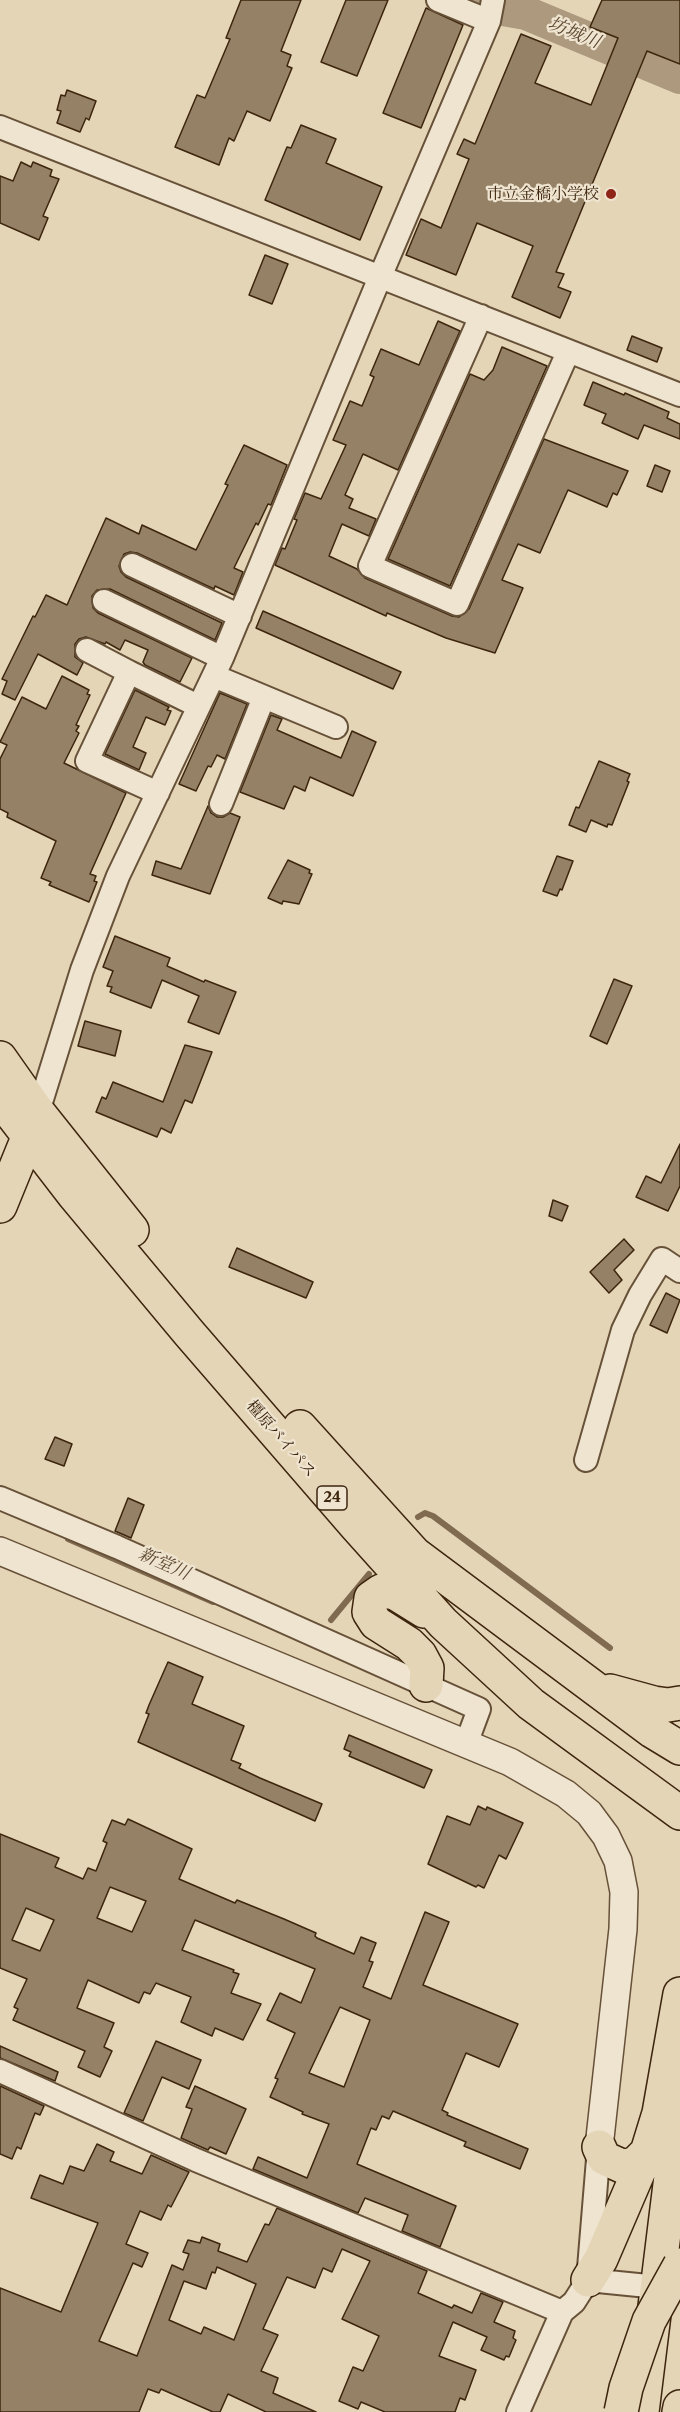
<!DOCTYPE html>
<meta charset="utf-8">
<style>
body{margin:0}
canvas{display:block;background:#e5d5b7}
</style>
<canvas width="680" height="2412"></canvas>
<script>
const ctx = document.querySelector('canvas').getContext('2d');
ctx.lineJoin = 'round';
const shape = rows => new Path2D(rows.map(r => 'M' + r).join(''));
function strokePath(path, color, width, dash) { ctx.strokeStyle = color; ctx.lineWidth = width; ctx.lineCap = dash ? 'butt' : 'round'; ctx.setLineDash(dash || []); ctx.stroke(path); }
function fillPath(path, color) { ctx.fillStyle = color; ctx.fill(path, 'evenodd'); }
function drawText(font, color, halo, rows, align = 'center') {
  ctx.font = font + ' "Libre Caslon Text","Noto Serif JP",serif'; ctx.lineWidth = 4.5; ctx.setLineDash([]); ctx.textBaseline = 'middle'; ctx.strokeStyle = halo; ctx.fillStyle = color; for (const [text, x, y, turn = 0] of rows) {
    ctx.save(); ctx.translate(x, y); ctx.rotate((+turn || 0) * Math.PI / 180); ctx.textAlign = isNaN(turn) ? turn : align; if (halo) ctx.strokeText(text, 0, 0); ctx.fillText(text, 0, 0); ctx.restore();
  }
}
strokePath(shape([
 [418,1517,425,1513,433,1516,610,1648],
 [68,1539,213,1602],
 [331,1620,369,1574]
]), '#806b51', 6);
strokePath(shape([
 [464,0,474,4,526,13,680,77]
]), '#ac997e', 34);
const building = shape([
 [241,0,301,0,281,51,291,55,287,66,292,68,270,121,247,111,234,141,229,138,219,165,175,147,197,95,205,98,230,39,226,38,241,0],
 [346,0,388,0,357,76,321,62,346,0],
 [602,0,680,0,680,64,647,51,556,272,564,274,558,287,571,292,560,318,512,297,533,246,477,223,456,275,406,255,421,219,441,228,469,159,457,154,464,139,475,144,521,34,551,46,535,83,591,105,618,38,590,27,602,0],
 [426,8,463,25,421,128,383,113,426,8],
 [67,90,96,101,89,120,86,118,80,132,57,123,61,111,57,110,61,95,65,96,67,90],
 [301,125,336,139,326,163,382,187,360,240,265,200,287,147,291,148,301,125],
 [21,162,31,167,33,162,52,170,50,176,59,179,43,216,48,218,39,240,0,223,0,176,13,181,21,162],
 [265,255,288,264,272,304,249,295,265,255],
 [438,321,460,331,398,470,363,454,345,495,353,499,349,508,376,519,369,536,342,524,329,556,357,569,365,578,452,616,459,617,469,609,544,439,628,471,617,495,613,493,607,507,568,490,540,553,518,544,502,580,523,588,495,653,446,638,387,613,386,616,275,565,282,548,285,549,297,520,294,519,305,493,321,499,346,445,333,440,350,401,362,406,374,377,370,375,381,349,419,365,438,321],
 [632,336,662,348,657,362,627,350,632,336],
 [502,347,547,366,450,586,388,559,470,374,484,380,493,370,502,347],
 [593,382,624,395,625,393,669,412,667,418,680,424,680,439,644,425,638,439,602,423,606,414,584,405,593,382],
 [244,445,287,465,271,505,268,504,258,525,256,523,234,568,243,572,234,595,215,586,214,589,137,553,130,552,124,554,119,566,121,572,126,577,222,623,215,640,110,589,97,590,92,596,93,608,98,613,192,658,180,682,145,665,143,662,148,650,125,640,120,650,106,642,105,644,86,637,79,639,75,644,75,657,83,663,77,675,38,654,15,700,2,694,7,681,2,679,33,616,35,617,46,595,67,605,106,518,139,534,142,525,196,550,228,485,225,484,244,445],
 [655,465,670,471,662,492,647,486,655,465],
 [263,611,401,672,393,689,256,628,263,611],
 [62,676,89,690,87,694,90,695,76,725,79,726,76,731,79,733,64,763,126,793,90,874,96,876,94,881,97,882,89,902,49,885,51,882,41,878,56,841,7,817,8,813,0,809,0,759,7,745,0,742,22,697,46,709,62,676],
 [135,690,169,707,167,710,171,711,165,725,146,717,133,747,146,753,139,770,105,754,135,690],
 [220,693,247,704,225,759,217,755,211,767,208,766,196,791,179,784,220,693],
 [271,715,282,719,277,730,341,758,352,731,376,742,353,796,310,777,305,791,294,786,284,809,240,792,271,715],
 [599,761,630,774,627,781,629,782,612,825,608,824,607,827,591,820,586,832,569,825,576,807,579,808,599,761],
 [208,806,211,813,217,817,223,817,230,813,240,817,210,894,152,875,156,861,181,869,208,806],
 [557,856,573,861,562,890,560,889,557,896,543,891,557,856],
 [288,860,310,870,309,873,312,874,299,904,283,901,282,904,268,898,288,860],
 [115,936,170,958,167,966,204,982,205,980,236,992,219,1034,188,1022,199,996,162,980,151,1008,110,992,112,987,107,986,113,971,103,967,115,936],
 [614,979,632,986,607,1044,590,1036,614,979],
 [85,1021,121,1031,115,1056,78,1046,85,1021],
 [185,1045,212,1052,192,1103,185,1100,171,1133,161,1128,157,1137,96,1112,102,1097,106,1099,113,1082,163,1102,185,1045],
 [680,1144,680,1186,668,1211,636,1197,646,1176,661,1183,680,1144],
 [553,1200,568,1206,562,1221,549,1216,553,1200],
 [624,1239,634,1250,614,1270,622,1280,609,1293,590,1272,624,1239],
 [237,1248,313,1282,306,1298,229,1267,237,1248],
 [666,1293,680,1300,667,1333,650,1325,666,1293],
 [55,1437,72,1444,64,1466,45,1459,55,1437],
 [128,1498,144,1505,131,1538,115,1531,128,1498],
 [168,1662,203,1677,192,1704,244,1726,231,1760,241,1764,239,1768,260,1778,322,1804,315,1821,138,1742,149,1714,146,1713,149,1705,168,1662],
 [349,1735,432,1770,424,1788,349,1756,351,1752,344,1749,349,1735],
 [478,1806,486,1810,487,1807,523,1823,506,1859,499,1855,484,1888,478,1885,476,1887,428,1864,447,1816,470,1825,478,1806],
 [128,1819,192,1849,179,1879,235,1903,237,1900,284,1919,316,1933,315,1936,317,1938,354,1954,361,1937,376,1943,369,1961,373,1962,363,1987,391,1999,425,1912,449,1922,423,1985,518,2024,499,2067,466,2053,442,2110,448,2113,447,2115,528,2149,520,2169,464,2146,466,2142,393,2111,389,2119,382,2116,376,2130,371,2128,357,2164,456,2206,440,2247,402,2231,408,2215,365,2198,358,2213,253,2169,258,2157,307,2178,329,2124,302,2114,303,2112,270,2097,278,2079,275,2078,295,2033,267,2020,280,1993,301,2003,315,1969,195,1920,182,1950,234,1970,233,1972,239,1974,231,1993,261,2004,243,2040,215,2028,212,2036,181,2022,191,1997,156,1983,150,1994,144,1992,139,2003,88,1980,77,2008,114,2023,104,2047,112,2051,100,2077,78,2067,85,2051,13,2020,18,2009,14,2007,27,1979,0,1968,0,1834,59,1858,55,1867,83,1879,88,1868,96,1871,107,1843,103,1841,112,1820,125,1825,128,1819],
 [110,1887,146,1901,132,1932,97,1918,110,1887],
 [26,1908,54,1920,40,1951,12,1940,26,1908],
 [340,2007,370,2020,344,2087,309,2073,340,2007],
 [156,2041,201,2060,189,2089,162,2077,143,2121,124,2113,156,2041],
 [0,2046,58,2072,55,2081,0,2058,0,2046],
 [0,2086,44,2106,40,2115,35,2113,21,2149,17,2147,12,2159,0,2154,0,2086],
 [195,2086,246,2109,226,2154,210,2147,208,2150,181,2138,192,2109,186,2107,195,2086],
 [97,2144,114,2152,110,2161,142,2174,151,2155,189,2172,171,2207,168,2205,161,2220,140,2211,126,2244,148,2253,142,2267,133,2263,99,2341,137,2356,172,2265,183,2270,189,2254,183,2252,188,2240,200,2243,202,2237,220,2244,218,2251,247,2262,265,2224,269,2225,277,2208,427,2271,418,2293,452,2308,454,2305,472,2313,481,2293,503,2302,494,2322,515,2331,513,2338,516,2340,509,2357,506,2356,504,2360,481,2350,487,2337,453,2322,439,2356,476,2370,465,2400,460,2398,455,2412,385,2412,361,2402,358,2409,339,2401,353,2367,363,2371,379,2336,342,2319,370,2261,342,2249,332,2272,323,2268,315,2288,287,2277,263,2329,278,2335,261,2371,278,2378,273,2393,316,2412,266,2412,228,2394,220,2412,213,2412,161,2389,159,2393,148,2389,139,2412,0,2412,0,2288,61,2312,98,2223,31,2198,40,2175,63,2184,70,2166,84,2171,97,2144],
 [217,2267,256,2284,234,2340,204,2327,201,2334,169,2320,184,2281,206,2289,212,2272,215,2273,217,2267]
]);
fillPath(building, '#948166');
strokePath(building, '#3d250e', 1.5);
const minor = shape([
 [438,0,489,21],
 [0,127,680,395],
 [481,316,370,566,457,604,568,352],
 [132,565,240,616],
 [104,601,222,658],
 [87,650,129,672],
 [214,676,336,727],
 [158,793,87,761,129,672,198,706],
 [221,804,264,697],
 [38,1112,82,970,118,876,222,658,380,277,489,21,493,0],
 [586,1460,623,1330,640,1295,662,1259,680,1271],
 [0,1498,117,1547,479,1709,466,1744],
 [0,2071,196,2160,562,2312],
 [588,2280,648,2286],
 [518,2412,562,2312,574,2302,588,2280,599,2147]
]);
const tertiary = shape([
 [0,1551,510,1762,566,1794,589,1813,606,1836,618,1861,624,1892,623,1929,599,2147]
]);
const primary = shape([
 [0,1206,38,1113]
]);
const trunk = shape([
 [0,1058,38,1112,132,1230],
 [0,1099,74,1195,189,1333,356,1526,443,1623,531,1704,680,1813],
 [300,1427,415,1554,652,1731,680,1748],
 [424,1611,395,1593,381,1591,371,1598,369,1612,376,1623,409,1644,420,1655,427,1668,426,1685],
 [610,1691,654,1703,668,1705,680,1703],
 [599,2147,604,2158,624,2167,636,2163,647,2152,659,2113,680,1994],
 [588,2280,601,2259,647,2152],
 [642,2412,680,2103],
 [679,2412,680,2407]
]);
strokePath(minor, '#675138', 26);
strokePath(tertiary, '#675138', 30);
strokePath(primary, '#3d250e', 36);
strokePath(trunk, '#3d250e', 36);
strokePath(minor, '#eee4d0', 22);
strokePath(tertiary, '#eee4d0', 27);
strokePath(primary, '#e5d5b7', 33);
strokePath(trunk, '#e5d5b7', 33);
const motorwayBridge = shape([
 [621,2412,626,2388,649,2321,680,2265]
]);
strokePath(motorwayBridge, '#3d250e', 36, []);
strokePath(motorwayBridge, '#e5d5b7', 33);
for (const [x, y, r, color] of [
 [611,194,6,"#8f2418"]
]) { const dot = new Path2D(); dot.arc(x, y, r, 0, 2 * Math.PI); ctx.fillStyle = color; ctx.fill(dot); strokePath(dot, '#eee4d0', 2); }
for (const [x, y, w] of [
 [332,1498,30]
]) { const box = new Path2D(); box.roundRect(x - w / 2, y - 12, w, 24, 4.5); ctx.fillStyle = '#eee4d0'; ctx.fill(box); strokePath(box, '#3d250e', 1.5); }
drawText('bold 15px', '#3d250e', null, [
 ["24",332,1498]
]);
drawText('16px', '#3d250e', '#eee4d0', [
 ["市立金橋小学校",599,194]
], 'right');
drawText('16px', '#3d250e', '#eee4d0', [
 ["橿原バイパス",281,1439,49]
]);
drawText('italic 18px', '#5e4830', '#eee4d0', [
 ["坊城川",574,33,22],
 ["新堂川",164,1564,24]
]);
</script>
